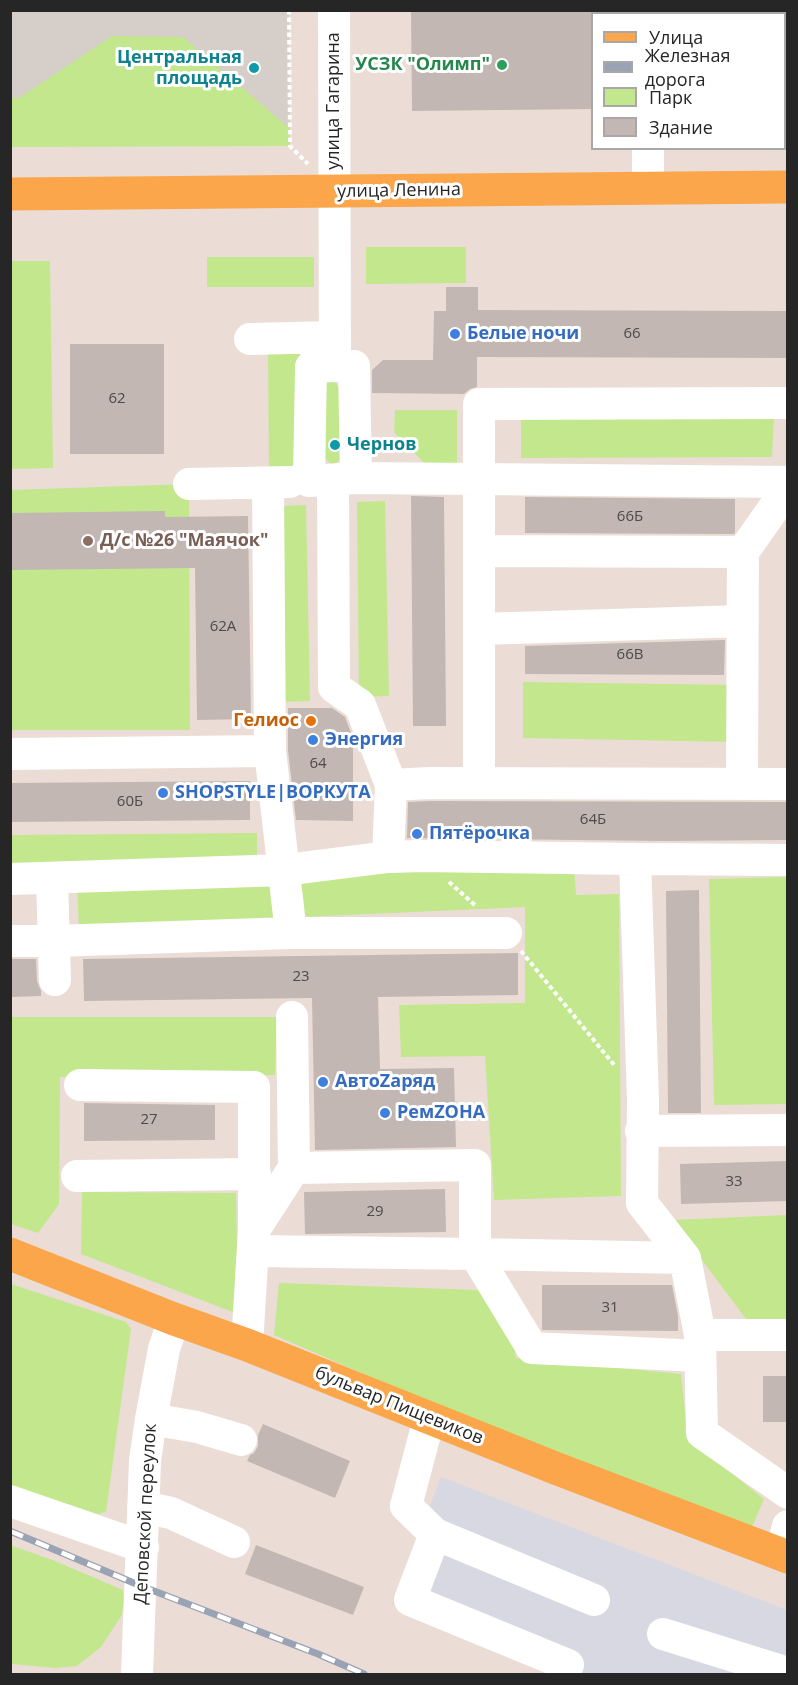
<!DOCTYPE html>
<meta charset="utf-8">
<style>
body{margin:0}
#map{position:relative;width:798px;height:1685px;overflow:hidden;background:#ebddd6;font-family:"Open Sans",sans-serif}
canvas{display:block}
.frame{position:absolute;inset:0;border:12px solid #262626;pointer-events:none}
.legend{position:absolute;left:591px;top:12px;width:195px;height:138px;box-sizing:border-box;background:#fff;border:2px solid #a8a8a8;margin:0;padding:8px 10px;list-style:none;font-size:18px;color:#262626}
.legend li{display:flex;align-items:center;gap:12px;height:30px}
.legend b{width:30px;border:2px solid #a8a8a8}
</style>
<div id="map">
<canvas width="798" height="1685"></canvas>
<div class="frame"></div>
<ul class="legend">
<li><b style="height:8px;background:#fba64a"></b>Улица</li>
<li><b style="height:8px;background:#99a3b3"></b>Железная дорога</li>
<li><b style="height:16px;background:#c2e78d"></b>Парк</li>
<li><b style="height:16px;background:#c2b7b3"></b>Здание</li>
</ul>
</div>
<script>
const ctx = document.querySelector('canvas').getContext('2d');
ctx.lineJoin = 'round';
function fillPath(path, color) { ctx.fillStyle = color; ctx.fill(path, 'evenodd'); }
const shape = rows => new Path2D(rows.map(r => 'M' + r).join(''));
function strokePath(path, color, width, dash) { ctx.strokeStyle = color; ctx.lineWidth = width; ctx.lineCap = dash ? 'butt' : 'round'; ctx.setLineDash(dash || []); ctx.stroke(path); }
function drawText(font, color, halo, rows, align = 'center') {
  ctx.font = font + ' "Open Sans",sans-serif'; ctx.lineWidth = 6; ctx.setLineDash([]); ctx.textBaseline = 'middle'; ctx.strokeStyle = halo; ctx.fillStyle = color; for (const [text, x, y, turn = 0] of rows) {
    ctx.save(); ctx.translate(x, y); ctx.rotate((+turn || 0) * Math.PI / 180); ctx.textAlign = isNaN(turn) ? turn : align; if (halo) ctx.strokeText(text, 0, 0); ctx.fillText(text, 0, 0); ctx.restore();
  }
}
fillPath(shape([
 [441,1477,787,1610,787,1674,575,1674,392,1604]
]), '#d8d8e2');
fillPath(shape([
 [10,11,289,11,290,146,11,147],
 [366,247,466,247,466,283,366,284],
 [207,257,314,257,314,287,207,287],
 [11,261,50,261,53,468,11,469],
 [268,351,300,351,300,456,288,470,269,471],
 [330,377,345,394,348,452,333,466,318,451,315,400],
 [395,410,457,410,457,468,428,467,394,432],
 [521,413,774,416,772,457,521,458],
 [189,484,190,730,11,730,10,490],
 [385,501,389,696,359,697,357,502],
 [306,505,310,701,279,702,276,506],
 [523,682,736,685,736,742,523,738],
 [257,833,257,866,11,870,10,835],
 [574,865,576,895,619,894,621,1196,494,1200,485,1056,401,1057,399,1005,525,1003,525,907,79,927,77,887],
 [787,877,787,1104,714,1105,709,879],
 [10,1017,277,1017,275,1075,60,1077,59,1204,38,1233,11,1224],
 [82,1192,236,1193,238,1314,81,1254],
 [787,1215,787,1319,746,1319,672,1220],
 [279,1283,506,1291,516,1358,681,1374,688,1439,764,1499,752,1527,465,1418,274,1335],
 [11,1284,126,1322,131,1329,106,1512,98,1514,11,1486],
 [10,1545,55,1561,123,1590,124,1601,122,1615,101,1647,77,1666,55,1668,11,1664]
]), '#c2e78d');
fillPath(shape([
 [11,10,289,11,289,128,183,37,112,36,19,98,11,98]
]), '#d6cec9');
fillPath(shape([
 [411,10,592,10,592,109,412,111],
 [446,287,478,287,478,310,788,311,788,358,477,357,477,387,470,389,464,394,372,393,372,370,383,360,433,360,434,311,446,311],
 [70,344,164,344,164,454,70,454],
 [411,496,444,497,446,726,413,726],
 [525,497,735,499,735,532,734,534,525,533],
 [165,511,165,517,248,516,251,719,197,720,195,568,10,570,10,513],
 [725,640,724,675,525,674,525,646],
 [288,708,332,708,345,717,353,738,353,821,296,820,288,750],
 [250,781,250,820,10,822,10,783],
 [430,801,788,802,788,840,663,841,407,838,408,802],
 [699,890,701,1113,668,1113,666,891],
 [518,953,518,995,378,997,380,1069,454,1068,456,1147,315,1150,312,998,84,1001,83,959],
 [10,959,36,959,37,981,41,991,41,996,10,997],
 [84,1103,215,1105,215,1140,84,1141],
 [788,1161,788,1201,681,1204,680,1164],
 [445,1189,446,1232,305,1234,304,1192],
 [542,1285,672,1285,678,1316,678,1331,542,1330],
 [763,1376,788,1376,788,1422,763,1422],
 [263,1424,350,1461,335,1498,247,1461,250,1455,254,1453,258,1446,258,1435],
 [256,1545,364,1587,353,1615,245,1574]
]), '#c2b7b3');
strokePath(shape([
 [289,10,290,146,308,164],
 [449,882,477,907],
 [521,951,615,1066]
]), '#fff', 4, [4.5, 3]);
strokePath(shape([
 [334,10,335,366],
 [741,10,741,14],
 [648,14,648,10],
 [784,34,788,34],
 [648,188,648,148],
 [250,339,334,337],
 [335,366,354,366,356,478,309,481,311,367,335,366],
 [356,478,479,479,479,404,788,403],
 [333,480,334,687,360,705,391,785],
 [268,483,270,751],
 [189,484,290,482],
 [479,551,743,552],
 [479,629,743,621],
 [10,754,270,751,291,933],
 [479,783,479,479,788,482],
 [742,784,743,552,788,488],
 [788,784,430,783,391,785,388,857,420,856,635,859,643,1100,642,1203,685,1258,700,1335,702,1433,788,1493],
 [635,859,788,860],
 [10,879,285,870,388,857],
 [52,879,55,980],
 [10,941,54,941,291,933,506,933],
 [292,1017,294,1168],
 [80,1085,254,1087,254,1230,247,1345],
 [641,1131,788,1130],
 [77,1176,255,1174],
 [253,1251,475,1254,475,1165,294,1168,254,1230],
 [475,1254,532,1348,700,1356],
 [475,1254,685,1258],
 [700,1335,788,1335],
 [151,1419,197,1427,241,1440],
 [429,1419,406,1506,435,1534,410,1600,568,1665],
 [10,1501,143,1547],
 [143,1507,171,1513,234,1542],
 [435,1534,594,1600],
 [781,1554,788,1526],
 [663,1634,788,1673],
 [137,1674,145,1461,151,1419,164,1349,174,1319]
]), '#fff', 32);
strokePath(shape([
 [10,194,788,187],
 [10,1254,174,1319,247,1345,555,1468,788,1557]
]), '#fba64a', 33);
const rail = shape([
 [10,1531,141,1586,318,1654,364,1674]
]);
strokePath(rail, '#99a3b3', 7);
strokePath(rail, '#fff', 4.5, [14]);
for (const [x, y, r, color] of [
 [502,65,6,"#2e9e5b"],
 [254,68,6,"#0f9aa8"],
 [455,334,6,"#3f7fe0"],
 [335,445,6,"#0f9aa8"],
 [88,541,6,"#8d6e63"],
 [311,721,6,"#e8710a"],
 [313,740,6,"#3f7fe0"],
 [163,793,6,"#3f7fe0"],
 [417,834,6,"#3f7fe0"],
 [323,1082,6,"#3f7fe0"],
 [385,1113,6,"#3f7fe0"]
]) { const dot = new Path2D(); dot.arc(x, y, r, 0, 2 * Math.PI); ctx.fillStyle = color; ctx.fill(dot); strokePath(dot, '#fff', 2); }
drawText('15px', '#4d4a49', null, [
 ["66",632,334],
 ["62",117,399],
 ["66Б",630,517],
 ["62А",223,627],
 ["66В",630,655],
 ["64",318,764],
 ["60Б",130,802],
 ["64Б",593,820],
 ["23",301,977],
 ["27",149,1120],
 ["33",734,1182],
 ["29",375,1212],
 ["31",610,1308]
]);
drawText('bold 18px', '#0d838f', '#fff', [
 ["Центральная",242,58],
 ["площадь",242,79],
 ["Чернов",347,445,"left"]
], 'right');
drawText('bold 18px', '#27864d', '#fff', [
 ["УСЗК \"Олимп\"",490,65]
], 'right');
drawText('18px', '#262626', '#fff', [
 ["улица Гагарина",334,101,-90],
 ["улица Ленина",399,191,-1],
 ["бульвар Пищевиков",399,1406,22],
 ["Деповской переулок",146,1514,-87]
]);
drawText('bold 18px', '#366cbe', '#fff', [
 ["Белые ночи",467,334],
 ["Энергия",325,740],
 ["SHOPSTYLE|ВОРКУТА",175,793],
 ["Пятёрочка",429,834],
 ["АвтоZаряд",335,1082],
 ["РемZОНА",397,1113]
], 'left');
drawText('bold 18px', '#785e54', '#fff', [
 ["Д/с №26 \"Маячок\"",100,541]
], 'left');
drawText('bold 18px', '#c56008', '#fff', [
 ["Гелиос",299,721]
], 'right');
</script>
